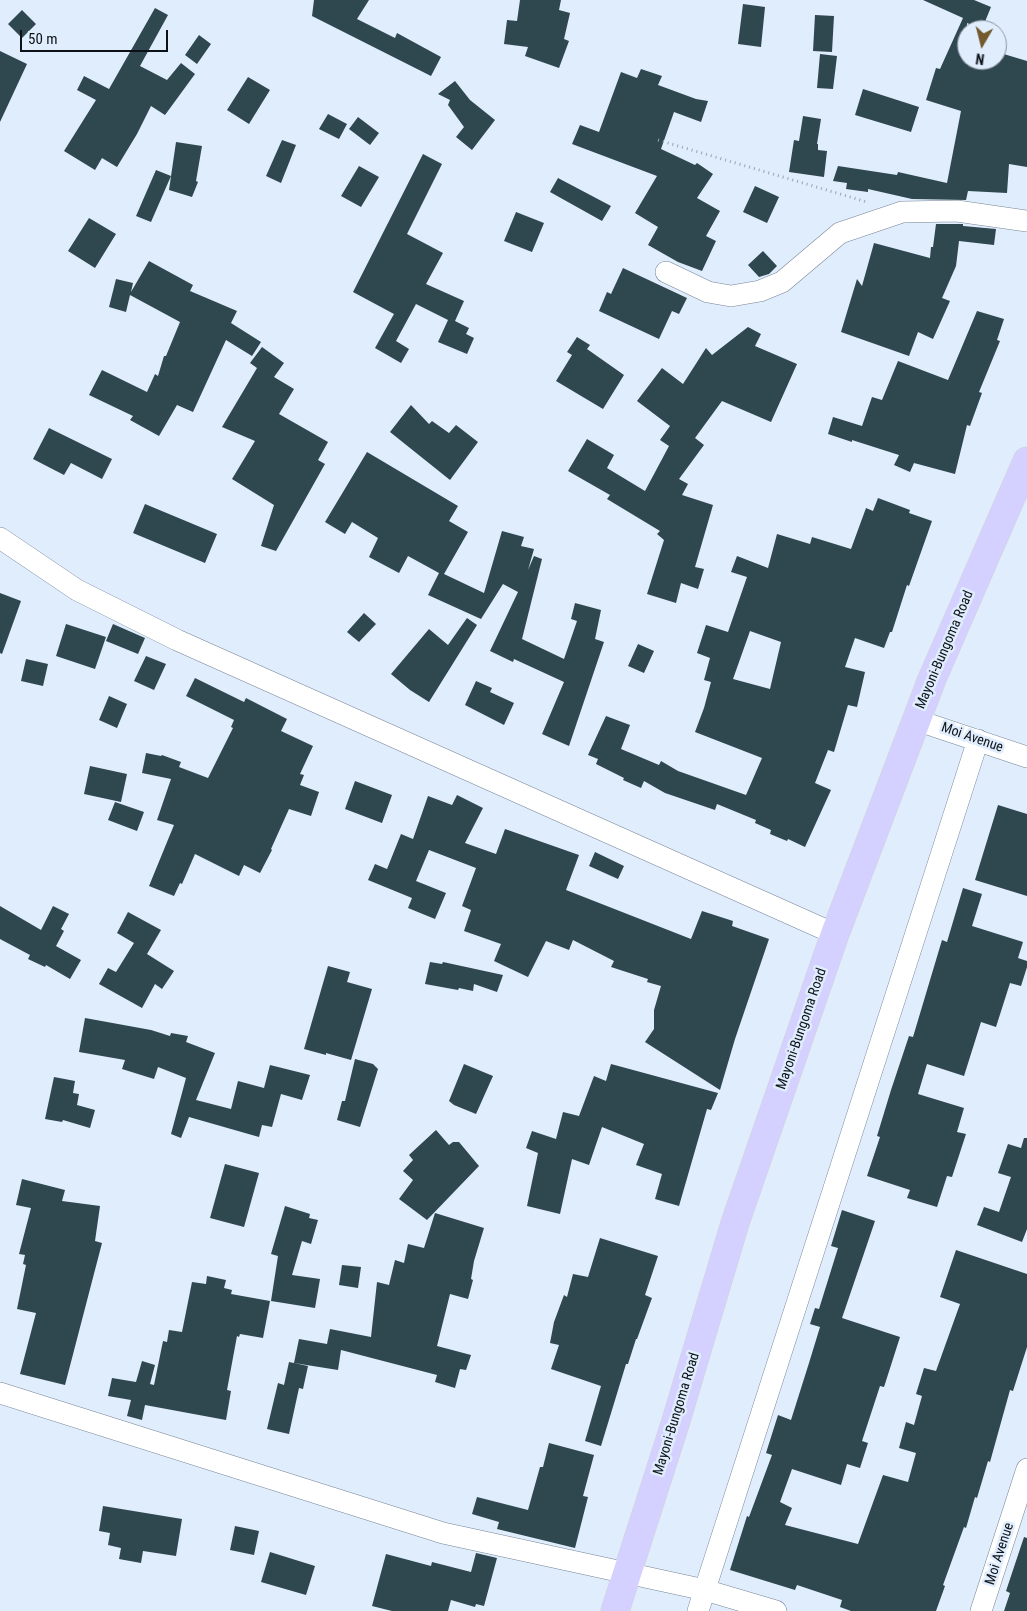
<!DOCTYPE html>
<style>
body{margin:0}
#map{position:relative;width:1027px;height:1611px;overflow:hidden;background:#e0edfd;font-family:"Roboto Condensed",sans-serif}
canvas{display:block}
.north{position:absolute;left:957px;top:20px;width:50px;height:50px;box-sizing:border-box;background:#e0edfd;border:1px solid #8b95a1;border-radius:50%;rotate:188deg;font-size:14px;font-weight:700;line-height:20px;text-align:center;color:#0b1117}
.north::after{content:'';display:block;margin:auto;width:18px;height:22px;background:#73592b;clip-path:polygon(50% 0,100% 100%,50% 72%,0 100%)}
.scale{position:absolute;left:20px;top:30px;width:148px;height:22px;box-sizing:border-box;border:2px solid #0b1117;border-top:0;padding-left:6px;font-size:15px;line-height:18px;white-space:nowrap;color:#0b1117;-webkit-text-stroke:4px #e0edfd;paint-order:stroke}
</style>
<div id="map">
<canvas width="1027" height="1611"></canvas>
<div class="north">N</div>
<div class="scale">50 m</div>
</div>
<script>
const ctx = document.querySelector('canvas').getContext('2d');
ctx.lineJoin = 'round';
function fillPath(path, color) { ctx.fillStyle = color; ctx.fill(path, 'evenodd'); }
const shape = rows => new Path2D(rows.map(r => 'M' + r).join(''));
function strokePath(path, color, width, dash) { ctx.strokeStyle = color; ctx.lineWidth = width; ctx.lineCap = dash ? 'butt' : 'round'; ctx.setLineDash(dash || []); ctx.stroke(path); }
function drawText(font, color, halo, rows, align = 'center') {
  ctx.font = font + ' "Roboto Condensed",sans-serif'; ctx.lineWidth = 5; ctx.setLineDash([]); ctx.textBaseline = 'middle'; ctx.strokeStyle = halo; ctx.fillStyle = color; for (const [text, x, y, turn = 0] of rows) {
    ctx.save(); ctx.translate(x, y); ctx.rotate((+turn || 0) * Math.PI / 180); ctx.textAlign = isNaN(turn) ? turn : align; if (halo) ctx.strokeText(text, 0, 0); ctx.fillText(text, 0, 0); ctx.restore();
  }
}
fillPath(shape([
 [314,0,369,0,357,19,395,38,397,33,441,57,431,76,312,16],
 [520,0,561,0,559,10,570,13,564,39,569,41,559,68,525,56,528,47,504,44,507,20,517,21],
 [923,0,974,0,991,7,982,29,967,23,967,60,997,60,997,52,1027,61,1027,167,1009,164,1007,193,968,191,966,200,912,199,868,189,868,192,846,189,847,183,833,181,838,166,897,175,898,172,947,183,961,111,926,100,936,68,940,69,963,18],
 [743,4,765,7,761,47,738,44],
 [155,8,168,15,140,66,167,80,181,63,195,74,165,115,151,106,137,134,117,167,102,158,95,170,64,151,96,100,77,90,84,76,109,89],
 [22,10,36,24,22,38,8,24],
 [815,15,834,16,832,52,813,51],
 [199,35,211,44,197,64,185,55],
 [0,51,27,64,0,122],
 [820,54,837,56,833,89,817,88],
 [641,69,662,76,658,85,696,99,708,101,701,122,674,112,661,149,695,165,697,163,713,174,697,198,720,211,706,236,716,241,702,271,678,262,648,245,658,227,635,213,657,176,572,144,580,125,599,132,621,72,637,78],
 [248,77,270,90,249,124,227,110],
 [455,81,470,100,495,120,472,150,456,137,464,127,448,105,450,100,438,94],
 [863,89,919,107,911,132,855,115],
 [328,114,347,124,339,139,319,129],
 [803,116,821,119,817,144,818,144,818,150,827,151,824,177,789,172,794,140,799,141],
 [358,117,379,133,370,145,349,129],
 [282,140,296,145,281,183,266,176],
 [176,142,202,146,196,181,198,182,192,197,169,190],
 [423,154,442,164,407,234,443,253,426,284,464,301,455,321,469,328,466,334,474,338,467,354,438,342,448,320,416,304,396,341,409,349,401,363,375,348,394,314,353,292],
 [359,166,379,177,361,207,341,196],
 [156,170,171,176,151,222,136,216],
 [558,178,611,206,602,221,550,192],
 [755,186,779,197,767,223,743,212],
 [516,212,544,223,532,252,504,241],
 [89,218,116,234,95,268,68,251],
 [936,224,963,224,963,226,996,229,994,245,959,241,956,266,942,298,950,301,933,339,918,332,909,356,841,332,857,279,862,286,874,243,930,258,931,247,933,247],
 [763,251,777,266,769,274,759,277,748,265],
 [149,261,193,285,190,291,237,311,231,323,261,342,252,356,226,340,193,412,177,405,159,436,130,420,133,416,89,395,102,370,147,392,155,374,158,376,164,356,166,356,180,322,130,295,126,312,109,307,116,279,133,283,131,292],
 [623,268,687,298,679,314,672,311,659,339,599,311,607,292,611,294],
 [977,311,1004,319,997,340,1000,341,979,392,982,393,970,426,967,425,955,474,914,463,910,472,894,465,899,455,852,440,852,442,828,434,833,417,862,426,872,397,882,400,898,361,948,380],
 [748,327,761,334,755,346,797,364,771,422,722,401,695,438,704,445,679,479,688,484,682,495,713,505,695,567,704,569,698,589,681,583,676,603,647,594,664,540,657,534,660,531,607,499,610,495,568,471,587,439,614,455,607,468,645,491,669,446,660,440,670,426,637,401,662,368,683,384,706,348,712,355],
 [577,337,590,345,587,349,624,375,603,409,556,381,572,355,567,352],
 [262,347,284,363,274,377,294,389,279,414,328,442,318,460,325,464,276,551,261,546,274,505,232,479,255,441,222,427,257,368,250,363],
 [411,405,429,424,432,421,449,433,456,425,478,442,450,480,390,432],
 [49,428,112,459,102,479,71,463,64,475,33,459],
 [367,452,458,506,449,521,468,532,444,574,484,593,502,531,524,537,521,546,534,549,528,570,534,556,542,559,522,639,564,659,577,621,571,619,575,603,601,610,595,639,604,642,569,746,542,734,564,682,514,659,513,662,490,651,518,592,503,584,481,619,428,595,439,573,408,556,399,573,369,557,378,538,352,522,345,534,325,522],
 [878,498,910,510,909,513,932,521,909,586,907,585,892,632,890,632,884,648,855,638,845,667,865,672,857,707,848,705,834,752,828,750,815,783,831,790,805,847,788,839,787,841,770,834,771,830,755,823,756,820,717,804,715,810,665,793,644,781,641,788,623,780,624,778,596,764,598,759,588,755,606,716,630,725,621,749,659,765,661,761,678,771,746,795,762,758,695,732,704,708,711,682,704,680,710,658,697,653,706,625,728,632,747,577,731,572,737,556,768,568,777,534,810,544,812,537,851,549,866,508,873,511],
 [750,631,781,642,770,689,733,679],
 [145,504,217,534,205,563,133,533],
 [0,593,21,601,2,654,0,653],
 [364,613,376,624,359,642,347,632],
 [467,618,477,625,429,702,410,690,391,674,429,629,448,645],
 [66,624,106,637,95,669,56,656],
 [113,624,145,638,138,654,106,641],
 [638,644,654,651,644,673,628,666],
 [146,656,166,664,154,690,134,681],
 [26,659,48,664,43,686,21,681],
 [195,678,244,702,246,698,287,719,281,731,313,746,300,774,304,775,300,785,319,792,311,816,289,809,271,849,272,850,260,873,244,865,239,876,195,854,182,884,180,883,174,896,149,886,174,825,157,820,171,779,142,773,146,753,161,756,162,755,181,762,179,767,208,778,233,728,231,727,234,720,186,696],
 [476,681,492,688,490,692,514,703,504,725,465,705],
 [109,696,127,704,117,728,99,720],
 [90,766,127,774,121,802,84,794],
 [355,781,392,795,382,823,345,809],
 [457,795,483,808,465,843,496,854,505,829,579,855,566,890,691,939,702,911,733,921,732,926,769,939,735,1039,720,1090,645,1042,654,1029,654,1010,661,986,647,982,648,979,611,967,614,961,573,940,569,950,546,941,528,977,494,961,501,944,464,931,471,910,462,906,476,868,429,850,416,881,446,893,435,919,408,908,412,898,368,880,375,864,387,869,401,834,413,839,428,796,452,805],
 [115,802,144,812,137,831,108,820],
 [998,805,1027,814,1027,896,975,880],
 [595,852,624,866,618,879,589,866],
 [963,888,982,894,972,926,1023,942,1018,958,1027,961,1027,967,1021,986,1010,983,996,1027,981,1022,964,1076,927,1064,918,1094,964,1108,957,1132,966,1134,952,1177,947,1176,937,1207,907,1198,910,1190,867,1176,880,1137,877,1136,891,1090,909,1036,913,1037,942,940,947,942],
 [0,906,41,930,53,906,69,914,61,929,64,931,56,946,81,960,70,979,46,965,45,967,28,959,30,955,0,939],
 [128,912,161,930,147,954,174,971,162,989,155,984,142,1008,99,984,108,968,116,972,134,943,117,933],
 [430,962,442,964,443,962,503,975,497,992,474,984,473,991,459,988,458,990,425,984],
 [328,966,350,972,347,982,372,989,351,1060,326,1053,326,1055,304,1049],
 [85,1018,151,1030,170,1036,171,1033,188,1036,186,1042,215,1053,196,1100,231,1109,238,1081,264,1088,270,1065,310,1075,302,1100,281,1094,272,1127,262,1125,259,1137,189,1117,181,1138,171,1134,186,1078,158,1067,154,1079,122,1069,125,1060,79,1052],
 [355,1059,373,1064,378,1069,360,1127,337,1120,342,1101,345,1101],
 [464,1064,493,1076,476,1114,454,1105,449,1101],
 [611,1064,718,1093,711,1110,707,1109,679,1206,655,1199,662,1174,636,1165,644,1144,602,1127,589,1165,572,1159,560,1214,527,1206,538,1153,526,1148,532,1131,556,1139,563,1112,579,1116,594,1076,606,1081],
 [54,1077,75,1081,73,1093,79,1094,77,1105,95,1110,90,1128,63,1120,62,1122,45,1119],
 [436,1130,449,1145,453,1142,459,1142,479,1166,427,1220,399,1199,413,1180,403,1171,413,1160,409,1155],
 [1024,1138,1027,1138,1027,1229,1022,1242,977,1225,984,1207,999,1212,1011,1177,998,1173,1008,1144,1021,1148],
 [225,1164,259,1173,244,1227,210,1218],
 [22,1179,65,1190,62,1201,100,1206,95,1241,102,1243,65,1385,20,1374,36,1313,17,1309,26,1265,23,1264,25,1255,19,1254,31,1208,16,1205],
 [285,1206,310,1214,309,1218,318,1220,311,1244,302,1241,292,1275,320,1279,315,1308,271,1301,278,1256,271,1254],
 [842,1210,875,1221,842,1318,900,1337,884,1387,880,1386,862,1441,868,1443,860,1468,847,1464,841,1485,792,1469,780,1502,792,1508,785,1525,858,1544,883,1475,908,1482,916,1453,899,1448,906,1422,914,1425,922,1396,916,1394,924,1368,936,1371,960,1304,940,1297,956,1250,1027,1274,1027,1347,1013,1391,1010,1390,990,1462,988,1461,977,1498,975,1497,966,1528,964,1527,943,1585,945,1586,936,1611,851,1611,840,1607,842,1600,797,1585,795,1590,730,1570,747,1516,749,1517,772,1455,766,1453,778,1415,791,1420,809,1363,820,1327,810,1324,815,1308,819,1309,838,1248,831,1246],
 [435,1213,484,1228,474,1261,471,1279,473,1280,468,1299,450,1294,437,1346,471,1355,466,1370,460,1369,455,1388,435,1382,437,1375,341,1350,338,1370,294,1363,299,1339,327,1344,330,1329,371,1337,377,1282,389,1285,395,1260,404,1263,408,1244,424,1248],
 [600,1238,658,1256,645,1295,652,1298,637,1339,636,1339,628,1364,626,1364,601,1446,585,1441,601,1386,551,1369,559,1345,550,1343,554,1322,564,1295,567,1297,573,1274,588,1277],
 [342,1265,361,1267,358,1288,339,1285],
 [207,1276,226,1280,224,1288,232,1290,231,1294,270,1301,263,1338,240,1334,239,1337,237,1336,227,1390,231,1391,226,1420,145,1405,142,1420,127,1416,131,1400,108,1396,112,1378,136,1382,142,1361,155,1365,150,1384,154,1385,163,1341,167,1342,169,1330,182,1332,192,1282,206,1284],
 [289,1362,308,1366,303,1389,299,1388,289,1434,267,1429,278,1383,284,1385],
 [549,1443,594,1455,583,1496,588,1497,575,1548,497,1529,499,1522,472,1514,477,1497,528,1510,540,1467,543,1467],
 [103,1506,182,1519,176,1556,143,1551,141,1563,119,1559,121,1548,108,1545,110,1533,99,1531],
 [235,1526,259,1531,254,1555,230,1550],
 [1024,1537,1027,1538,1027,1611,1004,1611,1010,1593,1006,1591],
 [270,1552,315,1566,306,1595,261,1582],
 [476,1553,497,1558,484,1606,476,1604,475,1607,451,1600,448,1611,392,1611,372,1606,386,1554,431,1566,432,1562,471,1572]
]), '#2f474e');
const minor = shape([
 [666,272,708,292,731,296,760,291,782,282,840,233,902,212,957,211,1027,221],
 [0,538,77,590,177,640,835,934],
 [916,720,1027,757],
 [0,1393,443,1533,705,1590,776,1611],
 [698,1611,978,740],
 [981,1611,1027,1469]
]);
const major = shape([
 [615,1611,675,1424,735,1223,835,934,932,679,1027,461]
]);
strokePath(minor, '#778597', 22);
strokePath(major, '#d3d4d5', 29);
strokePath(shape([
 [658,140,867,202]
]), '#99a4b1', 3, [1, 4]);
strokePath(minor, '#fff', 21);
strokePath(major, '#d4d0ff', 28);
drawText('14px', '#0b1117', '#e0edfd', [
 ["Mayoni-Bungoma Road",945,650,-67],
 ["Moi Avenue",972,738,19],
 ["Mayoni-Bungoma Road",802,1029,-71],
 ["Mayoni-Bungoma Road",677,1414,-73],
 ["Moi Avenue",1000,1554,-72]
]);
</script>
